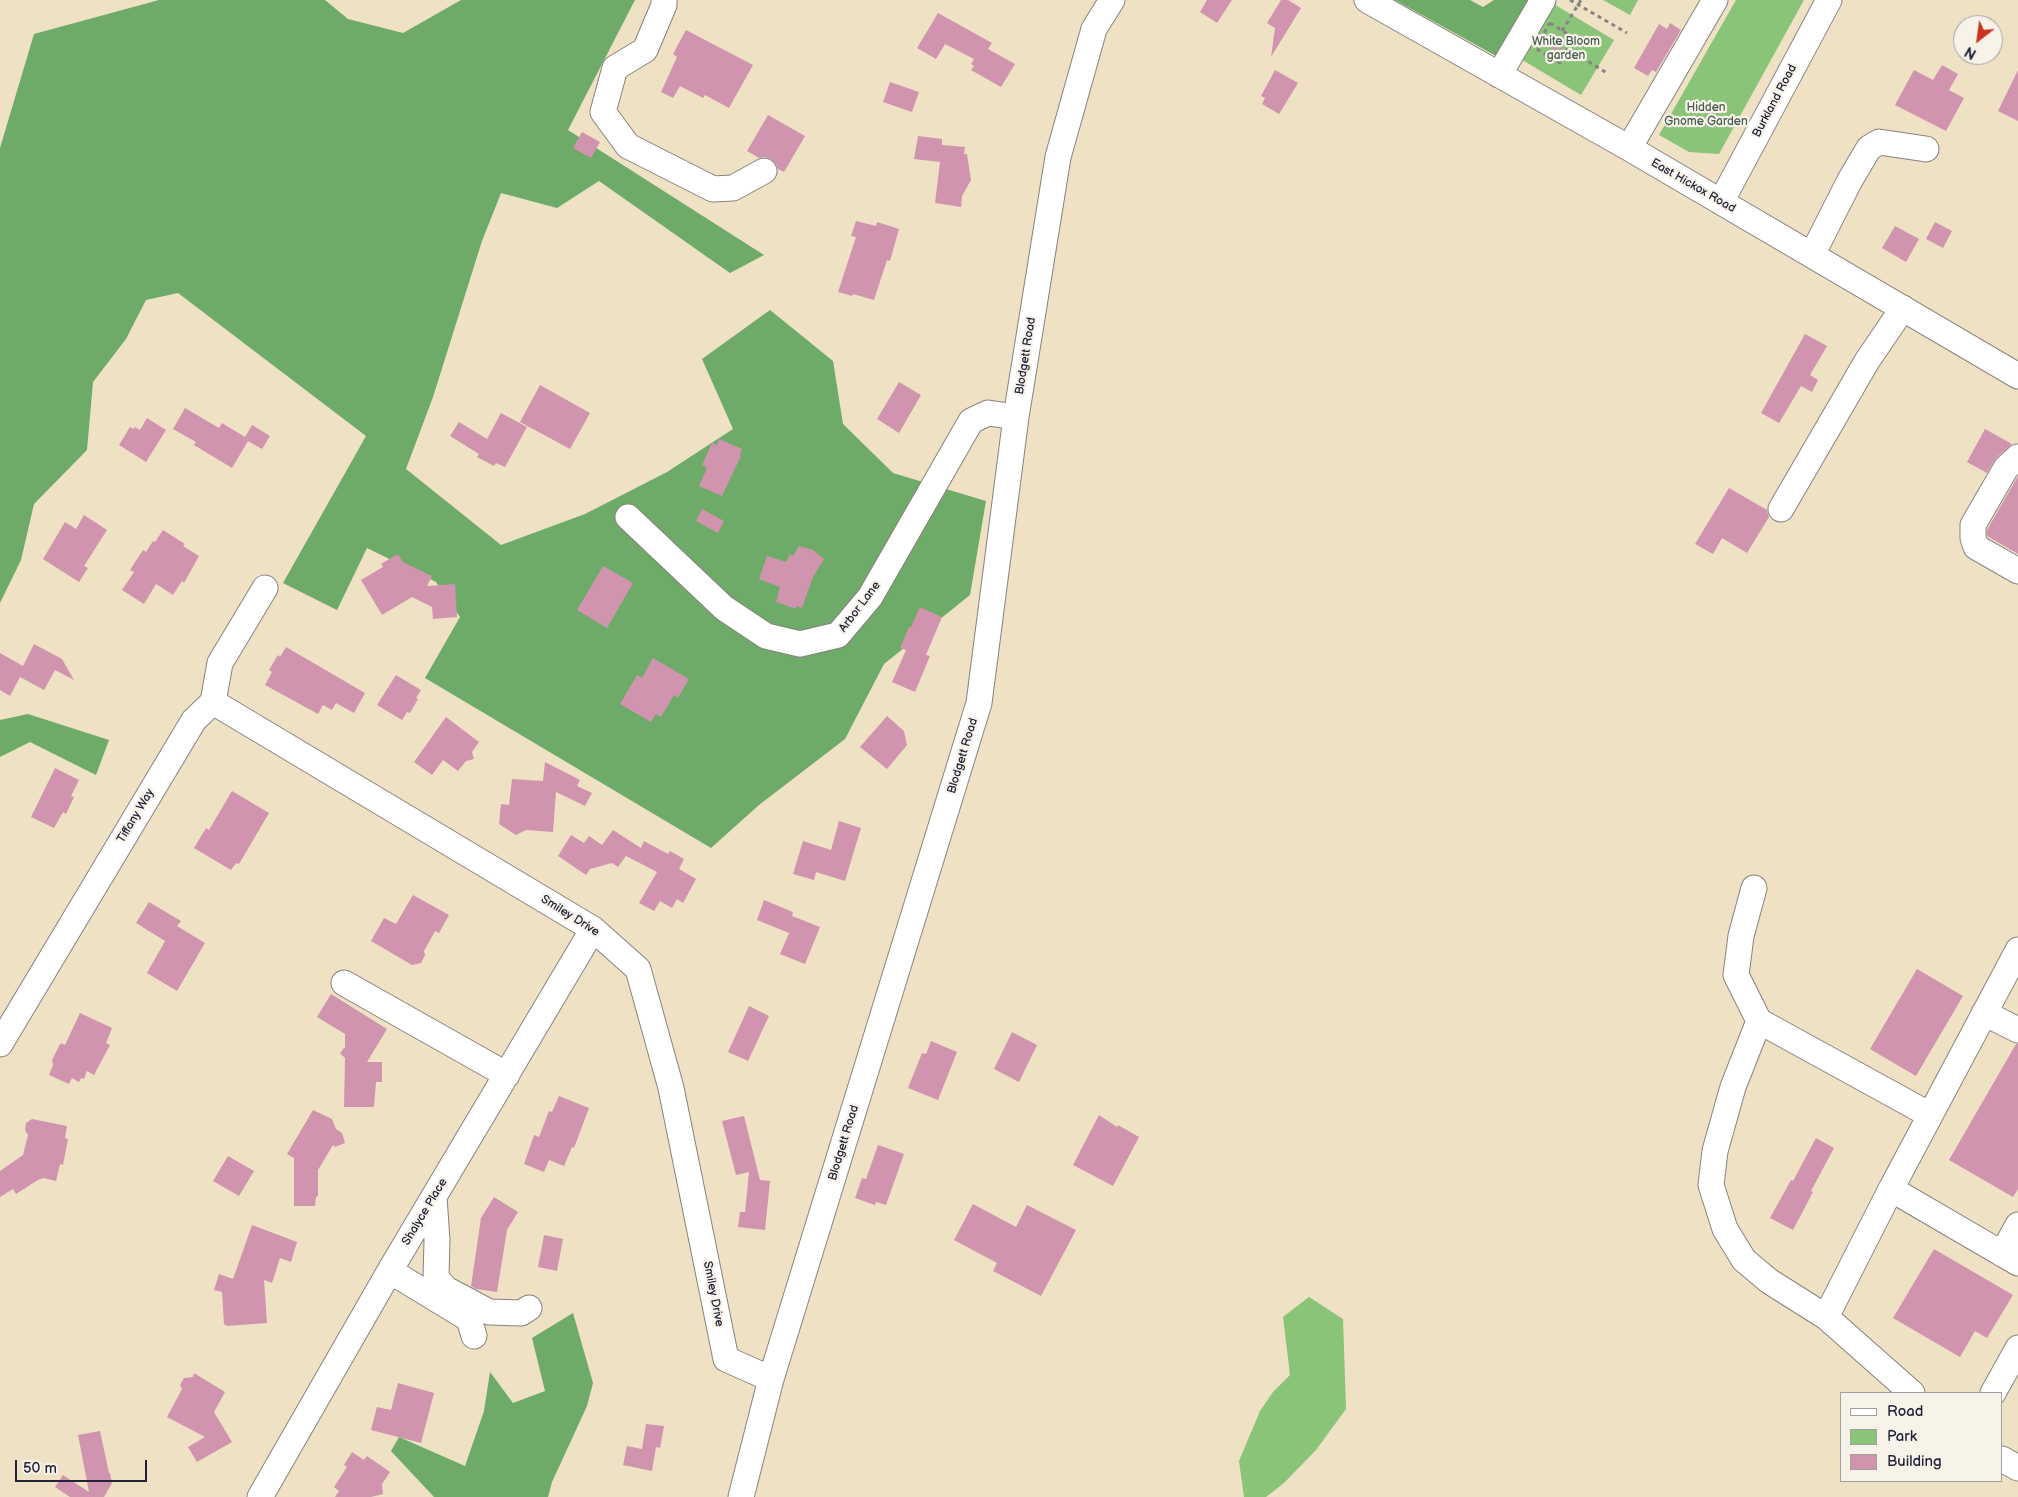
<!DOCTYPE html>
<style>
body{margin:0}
#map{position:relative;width:2018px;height:1497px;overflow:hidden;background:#efe1c4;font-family:"Balsamiq Sans",sans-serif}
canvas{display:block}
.legend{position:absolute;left:1840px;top:1392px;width:162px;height:90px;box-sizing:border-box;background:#f7f3e8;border:1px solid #a29fa3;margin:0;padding:6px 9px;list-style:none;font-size:15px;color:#22223b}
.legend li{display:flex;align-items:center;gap:10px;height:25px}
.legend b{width:25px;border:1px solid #a29fa3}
.north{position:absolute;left:1953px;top:15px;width:50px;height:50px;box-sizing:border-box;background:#f7f3e8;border:1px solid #a29fa3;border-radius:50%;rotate:210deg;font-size:14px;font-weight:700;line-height:20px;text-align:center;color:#22223b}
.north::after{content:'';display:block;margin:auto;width:18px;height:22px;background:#c8321e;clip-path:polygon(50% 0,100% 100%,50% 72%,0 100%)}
.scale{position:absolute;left:15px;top:1460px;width:132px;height:22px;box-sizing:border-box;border:2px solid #22223b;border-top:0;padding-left:6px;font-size:15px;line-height:18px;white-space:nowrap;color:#22223b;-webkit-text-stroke:4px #f7f3e8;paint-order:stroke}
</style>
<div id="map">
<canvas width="2018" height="1497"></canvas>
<ul class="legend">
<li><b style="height:6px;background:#fff"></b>Road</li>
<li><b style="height:14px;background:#89c478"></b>Park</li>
<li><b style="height:14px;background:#d194af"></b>Building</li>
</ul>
<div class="north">N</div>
<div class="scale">50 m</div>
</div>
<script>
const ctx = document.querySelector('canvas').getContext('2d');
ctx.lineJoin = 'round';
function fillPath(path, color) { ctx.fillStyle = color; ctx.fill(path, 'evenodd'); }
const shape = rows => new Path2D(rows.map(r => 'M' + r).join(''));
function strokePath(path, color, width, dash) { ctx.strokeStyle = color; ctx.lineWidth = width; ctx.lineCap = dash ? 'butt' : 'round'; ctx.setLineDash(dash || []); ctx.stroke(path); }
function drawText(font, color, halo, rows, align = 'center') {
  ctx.font = font + ' "Balsamiq Sans",sans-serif'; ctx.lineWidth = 4.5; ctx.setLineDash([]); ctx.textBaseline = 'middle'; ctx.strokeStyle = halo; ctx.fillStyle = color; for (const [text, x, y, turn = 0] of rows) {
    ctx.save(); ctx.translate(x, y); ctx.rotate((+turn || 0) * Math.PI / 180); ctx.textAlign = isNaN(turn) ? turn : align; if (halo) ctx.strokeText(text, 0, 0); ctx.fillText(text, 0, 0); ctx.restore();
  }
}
fillPath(shape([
 [1603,0,1638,0,1630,15],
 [1736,0,1804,0,1719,154,1689,152,1659,135],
 [1552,3,1614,40,1581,95,1519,58],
 [1309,1297,1343,1319,1346,1409,1316,1450,1284,1483,1266,1497,1244,1497,1239,1461,1260,1411,1273,1392,1290,1375,1283,1317]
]), '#89c478');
fillPath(shape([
 [159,0,325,0,348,19,403,33,461,0,635,0,568,130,764,255,730,273,599,181,557,208,501,193,482,241,433,397,406,469,501,545,585,514,667,472,733,429,702,359,770,310,833,361,843,424,893,473,986,501,970,595,884,664,845,739,759,805,711,848,425,678,460,617,436,582,367,548,337,610,283,583,366,436,178,293,146,300,126,339,93,382,87,450,34,504,21,560,0,603,0,148,34,34],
 [1395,0,1470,0,1483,7,1494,0,1532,0,1498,57],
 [28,714,109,740,96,775,30,742,0,757,0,720],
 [573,1313,593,1383,587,1406,552,1482,548,1497,434,1497,391,1451,399,1437,465,1466,484,1411,490,1372,513,1403,545,1391,532,1338]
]), '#6eaa68');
fillPath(shape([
 [1207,0,1232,0,1217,23,1200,12],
 [1281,0,1288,0,1301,8,1271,57,1275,28,1267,23],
 [938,13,992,43,988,49,1015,64,1001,87,971,70,974,66,971,64,974,59,945,44,936,59,917,48],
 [1670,23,1681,30,1656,72,1652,70,1648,76,1634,68,1659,24,1667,29],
 [686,30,753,65,729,108,705,95,703,98,680,86,673,98,661,92,677,57,673,54],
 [1554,33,1563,39,1563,45,1559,50,1552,49,1549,45,1549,42],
 [1942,65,1958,74,1949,90,1964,98,1946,131,1895,105,1914,70,1933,80],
 [1275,70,1298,83,1279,114,1262,104,1265,98,1261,96],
 [2018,70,2018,121,1998,111],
 [890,82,919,92,912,112,883,102],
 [768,115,805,136,784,172,778,169,776,164,771,159,765,157,759,158,747,151],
 [582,132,600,142,591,158,573,148],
 [918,136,942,139,942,145,965,147,964,154,967,154,971,180,962,196,961,207,935,203,940,162,914,159],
 [856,221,876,226,877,222,899,229,890,261,887,260,874,300,853,294,852,296,838,292,856,237,851,236],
 [1935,222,1952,231,1943,248,1926,239],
 [1895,226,1919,239,1906,262,1882,248],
 [1805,334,1827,346,1810,375,1818,380,1812,392,1801,386,1779,423,1761,413],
 [899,382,921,395,899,433,877,419],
 [540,385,590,413,570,449,520,422],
 [185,408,219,428,222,423,245,437,252,425,270,436,262,449,248,441,232,468,194,445,196,442,173,429],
 [501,413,527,427,505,467,496,463,494,466,477,457,479,454,450,436,459,422,487,439],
 [147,418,166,430,146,462,119,445,130,427,133,429,135,427,140,430],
 [1985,429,2012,444,1996,458,1987,473,1967,462],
 [719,439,742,449,740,455,741,456,722,496,699,486,707,468,702,465,712,443,717,445],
 [2018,476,2018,554,1987,536,1987,530],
 [1729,488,1767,510,1769,517,1747,553,1722,538,1713,554,1695,544],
 [702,509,724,521,718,533,696,521],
 [84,515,107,530,84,566,88,568,79,582,43,559,65,522,76,529],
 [163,530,185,544,183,546,199,556,184,583,182,581,173,595,156,584,144,604,122,590,134,572,130,570,143,550,146,552,153,541,155,542],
 [799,546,813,550,824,559,813,577,802,608,796,606,796,609,776,602,780,587,759,579,767,556,786,562,790,554,793,556],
 [398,554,403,562,432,576,427,586,455,584,457,617,433,619,432,607,412,597,382,615,361,580,383,567,381,564],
 [603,566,633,583,607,628,577,610],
 [920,607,942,617,926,655,930,656,915,692,892,682,906,650,900,648,909,627,911,627],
 [34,644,62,659,74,680,55,670,44,690,20,677,10,696,0,690,0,653,23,666],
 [286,647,365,693,354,713,336,703,332,710,323,705,318,714,265,685,272,672,269,670,278,655,280,657],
 [653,658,689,679,678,698,674,695,661,717,656,714,651,722,620,704,637,675,642,678],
 [396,675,421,690,416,698,418,699,410,713,407,712,402,720,377,705],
 [887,716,904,731,907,745,887,769,860,747],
 [446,717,479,742,472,752,474,759,466,761,458,771,443,760,432,775,414,762],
 [545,762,580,780,577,786,592,793,585,806,556,792,553,832,526,830,516,835,499,824,501,804,509,805,512,779,543,781],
 [55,768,79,780,71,796,74,797,66,814,63,812,54,828,31,817],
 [232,791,269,813,239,864,236,863,231,870,194,848,206,828,209,830],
 [839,821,861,828,845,881,816,872,814,880,793,874,803,841,831,850],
 [613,830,641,848,644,841,668,854,670,851,684,859,679,869,696,879,683,903,677,899,672,908,660,901,654,911,639,903,657,872,626,856,618,867,612,863,590,869,586,875,558,856,571,835,584,843,589,836,602,845],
 [413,895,449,915,439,933,435,931,424,951,425,955,421,963,412,965,371,941,384,918,396,924],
 [764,900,793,912,792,916,820,927,805,964,780,954,789,933,757,920],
 [149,902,181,921,177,926,205,943,177,991,147,973,165,941,136,923],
 [1917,969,1963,996,1916,1076,1870,1049],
 [331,994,387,1029,367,1062,382,1062,382,1082,376,1082,374,1107,344,1107,345,1058,340,1053,345,1047,345,1034,317,1017],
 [749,1006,769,1016,748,1061,728,1052],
 [80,1013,112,1028,106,1043,110,1045,94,1075,87,1071,84,1079,81,1078,79,1082,72,1078,69,1084,49,1075,53,1065,52,1060,59,1046,61,1043,65,1045],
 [1012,1032,1037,1045,1019,1082,994,1069],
 [931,1041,957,1052,938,1100,908,1088,922,1053,926,1054],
 [2016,1044,2018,1044,2018,1189,2013,1197,1949,1160],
 [559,1096,589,1108,574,1148,572,1147,564,1166,549,1160,544,1172,524,1164,534,1135,539,1137,549,1111,552,1112],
 [313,1110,332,1119,336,1129,342,1133,345,1143,335,1147,333,1145,318,1170,318,1196,316,1197,315,1206,294,1206,294,1158,287,1154],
 [1099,1115,1117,1127,1118,1125,1139,1137,1113,1186,1073,1165],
 [744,1116,760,1180,770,1181,765,1230,738,1227,740,1212,745,1212,749,1172,736,1175,722,1121],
 [32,1119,67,1126,65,1138,68,1139,63,1165,60,1164,56,1181,43,1178,38,1180,16,1194,13,1189,0,1197,0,1171,23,1155,28,1135,25,1130,26,1123],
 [1816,1138,1834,1148,1811,1191,1813,1192,1793,1230,1770,1218,1791,1180,1793,1181],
 [878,1145,904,1154,886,1205,876,1202,875,1205,855,1198,862,1178,866,1179],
 [228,1156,254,1171,239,1196,213,1181],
 [494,1197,518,1212,507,1230,497,1292,476,1289,471,1286,481,1218],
 [973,1204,1016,1227,1027,1205,1076,1230,1041,1296,993,1271,997,1263,954,1240],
 [252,1225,297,1242,291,1262,280,1258,272,1283,264,1280,267,1323,226,1326,226,1324,224,1325,222,1292,214,1290,219,1274,233,1279],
 [544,1235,563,1239,557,1271,538,1267],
 [1934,1249,2013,1295,1987,1338,1975,1331,1960,1357,1893,1318],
 [194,1373,225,1392,214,1412,232,1442,197,1462,188,1447,205,1437,167,1417,182,1389,180,1385,184,1378,193,1377],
 [398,1383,434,1393,421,1443,371,1430,377,1407,391,1410],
 [646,1424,664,1426,660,1448,656,1447,652,1471,623,1465,627,1446,642,1449],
 [100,1431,109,1473,110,1473,112,1483,104,1497,70,1497,55,1487,63,1475,89,1492,78,1435],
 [352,1452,364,1460,367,1456,390,1472,382,1484,383,1494,371,1497,335,1497,339,1491,334,1487,347,1467,344,1465]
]), '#d194af');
const minor = shape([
 [664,0,664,5,645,50,615,68,603,112,628,146,713,189,733,188,764,171],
 [1367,0,1629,148,2018,376],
 [1499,75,1543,0],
 [1629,148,1715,0],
 [1721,202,1829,0],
 [1812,255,1850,180,1869,148,1879,142,1926,149],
 [2018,457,2006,468,1973,525,1973,538,1976,547,2018,571],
 [1781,509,1867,361,1903,308],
 [628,517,724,608,766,636,800,644,838,635,870,597,971,421,988,413,1016,417],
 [213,702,593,929,638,969,671,1088,726,1359,771,1379],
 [1754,888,1741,936,1736,975,1759,1021,1930,1115],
 [344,983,507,1075],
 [1984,1013,2018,1030],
 [1759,1021,1733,1087,1715,1151,1711,1185,1725,1229,1744,1260,1769,1281,1826,1317,1891,1189,2018,1263],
 [0,1044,194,720,213,702,220,663,265,588],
 [1891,1189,2018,950],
 [434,1197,437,1240,436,1278,446,1289,489,1312,521,1313,529,1308],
 [2002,1254,2018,1225],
 [390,1271,469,1319,474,1336],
 [1826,1317,1912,1393],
 [1993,1393,2018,1348],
 [2002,1459,2018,1468],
 [260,1497,392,1267,593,929],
 [741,1497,771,1379,979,703,1016,417,1058,157,1094,29,1112,0]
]);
strokePath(minor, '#888280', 27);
strokePath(shape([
 [1570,0,1627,33],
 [1550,23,1574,38,1560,63,1535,48,1550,23],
 [1562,31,1581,0],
 [1568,49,1607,73]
]), '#888280', 3, [4, 4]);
strokePath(minor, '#fff', 25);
drawText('12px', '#465b50', '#f7f3e8', [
 ["White Bloom",1566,42],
 ["garden",1566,56],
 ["Hidden",1706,108],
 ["Gnome Garden",1706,122]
]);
drawText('12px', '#22223b', '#f7f3e8', [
 ["Burkland Road",1775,101,-62],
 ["East Hickox Road",1693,186,30],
 ["Blodgett Road",1026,356,-81],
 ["Arbor Lane",860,607,-53],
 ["Blodgett Road",963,756,-73],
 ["Tiffany Way",136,816,-59],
 ["Smiley Drive",570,916,32],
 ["Blodgett Road",844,1143,-73],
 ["Shalyce Place",425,1212,-59],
 ["Smiley Drive",713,1294,79]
]);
</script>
